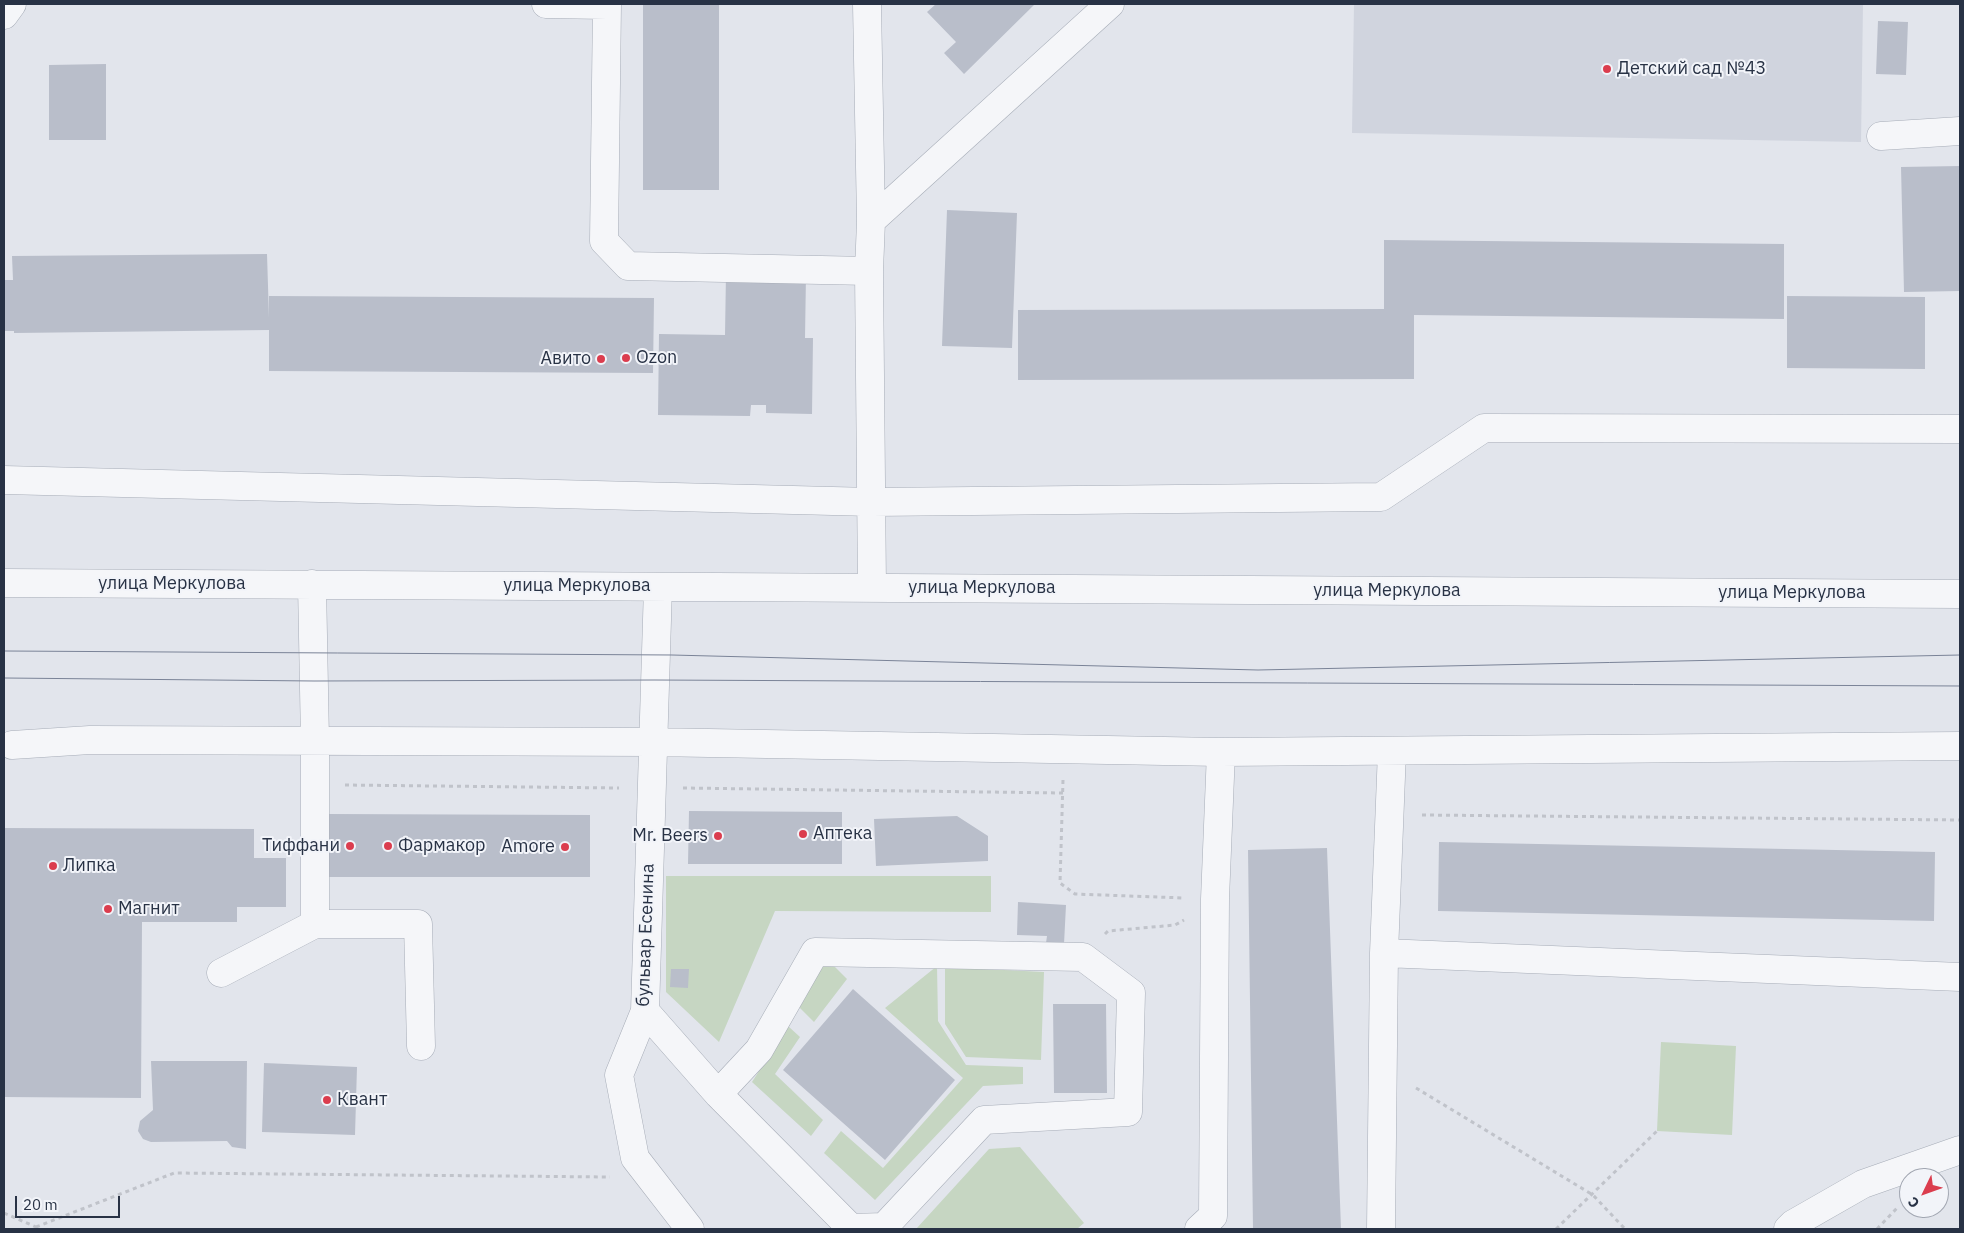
<!DOCTYPE html>
<meta charset="utf-8">
<style>
body{margin:0}
#map{position:relative;width:1964px;height:1233px;overflow:hidden;background:#e2e5ec;font-family:"IBM Plex Sans",sans-serif}
canvas{display:block}
.frame{position:absolute;inset:0;border:5px solid #283245;pointer-events:none}
.north{position:absolute;left:1899px;top:1168px;width:50px;height:50px;box-sizing:border-box;background:#f2f4f9;border:1px solid #a1a6b1;border-radius:50%;rotate:228deg;font-size:14px;font-weight:700;line-height:20px;text-align:center;color:#283245}
.north::after{content:'';display:block;margin:auto;width:18px;height:22px;background:#db3d4e;clip-path:polygon(50% 0,100% 100%,50% 72%,0 100%)}
.scale{position:absolute;left:15px;top:1196px;width:105px;height:22px;box-sizing:border-box;border:2px solid #283245;border-top:0;padding-left:6px;font-size:15px;line-height:18px;white-space:nowrap;color:#283245;-webkit-text-stroke:4px #f2f4f9;paint-order:stroke}
</style>
<div id="map">
<canvas width="1964" height="1233"></canvas>
<div class="frame"></div>
<div class="north">С</div>
<div class="scale">20 m</div>
</div>
<script>
const ctx = document.querySelector('canvas').getContext('2d');
ctx.lineJoin = 'round';
function fillPath(path, color) { ctx.fillStyle = color; ctx.fill(path, 'evenodd'); }
const shape = rows => new Path2D(rows.map(r => 'M' + r).join(''));
function strokePath(path, color, width, dash) { ctx.strokeStyle = color; ctx.lineWidth = width; ctx.lineCap = dash ? 'butt' : 'round'; ctx.setLineDash(dash || []); ctx.stroke(path); }
function drawText(font, color, halo, rows, align = 'center') {
  ctx.font = font + ' "IBM Plex Sans",sans-serif'; ctx.lineWidth = 4; ctx.setLineDash([]); ctx.textBaseline = 'middle'; ctx.strokeStyle = halo; ctx.fillStyle = color; for (const [text, x, y, turn = 0] of rows) {
    ctx.save(); ctx.translate(x, y); ctx.rotate((+turn || 0) * Math.PI / 180); ctx.textAlign = isNaN(turn) ? turn : align; if (halo) ctx.strokeText(text, 0, 0); ctx.fillText(text, 0, 0); ctx.restore();
  }
}
fillPath(shape([
 [1354,4,1863,4,1861,142,1352,133]
]), '#d0d4de');
fillPath(shape([
 [666,876,991,876,991,912,775,911,719,1042,666,992],
 [827,959,847,979,814,1022,799,1007],
 [937,966,938,1021,966,1065,1023,1067,1023,1084,983,1086,875,1200,824,1153,841,1131,883,1168,963,1078,885,1008],
 [945,967,1044,972,1041,1060,966,1057,945,1024],
 [788,1026,800,1037,775,1074,823,1120,811,1136,752,1082],
 [1661,1042,1736,1046,1732,1135,1657,1131],
 [1020,1147,1084,1223,1077,1229,916,1229,989,1149]
]), '#c6d6c2');
fillPath(shape([
 [643,4,719,4,719,190,643,190],
 [936,4,1035,4,964,74,944,53,956,42,927,12],
 [1878,21,1908,22,1906,75,1876,74],
 [106,64,106,140,49,140,49,65],
 [1960,166,1960,291,1904,292,1901,167],
 [947,210,1017,213,1012,348,942,346],
 [1384,240,1784,244,1784,319,1414,315,1414,379,1018,380,1018,310,1384,309],
 [267,254,269,318,269,296,654,298,653,373,269,371,269,330,14,333,14,331,4,331,4,280,13,280,12,256],
 [726,273,806,274,805,338,813,338,812,414,766,413,766,405,751,405,750,416,658,415,659,334,725,335],
 [1787,296,1925,297,1925,369,1787,368],
 [689,811,842,812,842,864,688,864],
 [329,814,590,815,590,877,329,877],
 [957,816,988,836,988,861,876,866,874,819],
 [4,828,254,829,254,858,286,858,286,907,237,907,237,922,142,922,141,1098,4,1097],
 [1439,842,1935,852,1934,921,1438,911],
 [1327,848,1341,1229,1253,1229,1248,850],
 [1018,902,1066,905,1064,944,1046,943,1047,936,1017,935],
 [671,969,689,969,688,988,670,987],
 [853,989,955,1080,885,1160,783,1070],
 [1053,1004,1106,1004,1107,1093,1054,1093],
 [151,1061,247,1061,246,1149,232,1147,227,1141,151,1142,143,1139,138,1131,140,1121,153,1110],
 [264,1063,357,1067,355,1135,262,1132]
]), '#b9beca');
const minor = shape([
 [546,4,607,5],
 [607,4,604,241,628,266,869,271],
 [867,4,871,221,869,271,872,588],
 [4,15,12,4],
 [1881,136,1960,131],
 [871,221,1110,4],
 [4,480,872,502,1381,497,1484,428,1960,429],
 [4,583,1960,594],
 [312,584,315,741,315,924,418,924,421,1046],
 [658,587,645,1011,619,1075,635,1158,690,1229],
 [12,745,90,740,652,742,1221,752,1960,746],
 [1384,953,1960,977],
 [221,973,315,924],
 [645,1011,718,1094,851,1228,884,1227,984,1120,1128,1112,1131,993,1083,957,815,952,759,1050,718,1094],
 [1199,1229,1213,1216,1215,899,1221,752],
 [1381,1229,1384,953,1392,751],
 [1788,1229,1793,1224,1863,1184,1960,1150]
]);
strokePath(minor, '#a6acb7', 29);
strokePath(shape([
 [1063,780,1060,883,1075,894,1184,898],
 [345,785,619,788],
 [683,788,1063,793],
 [1422,815,1960,820],
 [1105,934,1108,931,1175,925,1184,920],
 [1416,1088,1593,1195,1625,1229],
 [4,1213,36,1227,37,1229],
 [36,1227,174,1173,610,1177],
 [1556,1229,1657,1131],
 [1877,1229,1899,1206]
]), '#c0c3ca', 3, [4, 4]);
strokePath(minor, '#f5f6f9', 28);
strokePath(shape([
 [4,651,672,655,1258,670,1960,655],
 [4,678,314,681,654,680,1960,686]
]), '#7a8397', 1);
for (const [x, y, r, color] of [
 [1607,69,5,"#db3d4e"],
 [626,358,5,"#db3d4e"],
 [601,359,5,"#db3d4e"],
 [803,834,5,"#db3d4e"],
 [718,836,5,"#db3d4e"],
 [350,846,5,"#db3d4e"],
 [388,846,5,"#db3d4e"],
 [565,847,5,"#db3d4e"],
 [53,866,5,"#db3d4e"],
 [108,909,5,"#db3d4e"],
 [327,1100,5,"#db3d4e"]
]) { const dot = new Path2D(); dot.arc(x, y, r, 0, 2 * Math.PI); ctx.fillStyle = color; ctx.fill(dot); strokePath(dot, '#f2f4f9', 2); }
drawText('18px', '#283245', '#f2f4f9', [
 ["Детский сад №43",1617,69],
 ["Ozon",636,358],
 ["Авито",591,359,"right"],
 ["Аптека",813,834],
 ["Mr. Beers",708,836,"right"],
 ["Тиффани",340,846,"right"],
 ["Фармакор",398,846],
 ["Amore",555,847,"right"],
 ["Липка",63,866],
 ["Магнит",118,909],
 ["Квант",337,1100]
], 'left');
drawText('18px', '#283245', '#f2f4f9', [
 ["улица Меркулова",172,584],
 ["улица Меркулова",577,586],
 ["улица Меркулова",982,588],
 ["улица Меркулова",1387,591],
 ["улица Меркулова",1792,593],
 ["бульвар Есенина",646,935,-88]
]);
</script>
